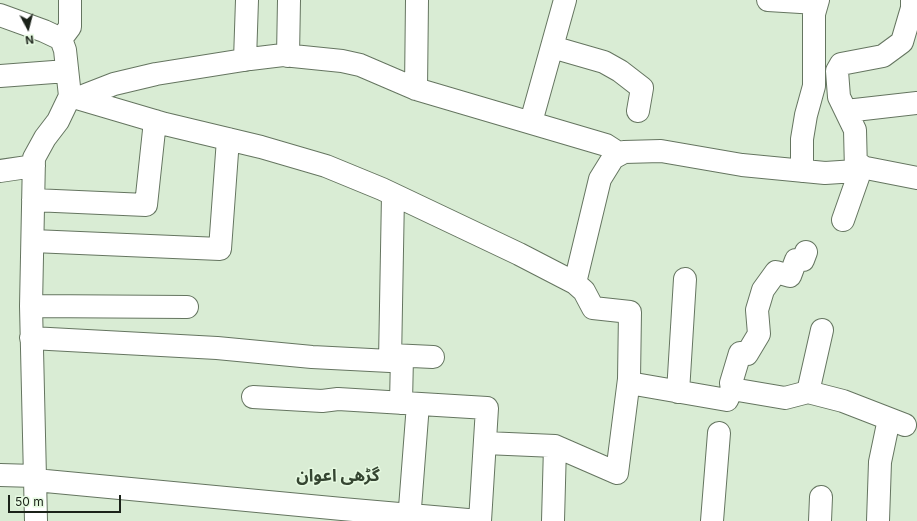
<!DOCTYPE html>
<meta charset="utf-8">
<style>
body{margin:0}
#map{position:relative;width:917px;height:521px;overflow:hidden;background:#d9ecd4;font-family:Inter,sans-serif}
canvas{display:block}
.north{position:absolute;left:8px;top:8px;width:40px;height:40px;-webkit-text-stroke:3px #e6f9e1;paint-order:stroke;rotate:173deg;font-size:11px;font-weight:700;line-height:16px;text-align:center;color:#1b2219}
.north::after{content:'';display:block;margin:auto;width:14px;height:18px;background:#1b2219;clip-path:polygon(50% 0,100% 100%,50% 72%,0 100%)}
.scale{position:absolute;left:8px;top:495px;width:113px;height:18px;box-sizing:border-box;border:2px solid #1b2219;border-top:0;padding-left:5px;font-size:12px;line-height:14px;white-space:nowrap;color:#1b2219;-webkit-text-stroke:3px #e6f9e1;paint-order:stroke}
</style>
<div id="map">
<canvas width="917" height="521"></canvas>
<div class="north">N</div>
<div class="scale">50 m</div>
</div>
<script>
const ctx = document.querySelector('canvas').getContext('2d');
ctx.lineJoin = 'round';
const shape = rows => new Path2D(rows.map(r => 'M' + r).join(''));
function strokePath(path, color, width, dash) { ctx.strokeStyle = color; ctx.lineWidth = width; ctx.lineCap = dash ? 'butt' : 'round'; ctx.setLineDash(dash || []); ctx.stroke(path); }
function drawText(font, color, halo, rows, align = 'center') {
  ctx.font = font + ' Inter,"Noto Sans Arabic",sans-serif'; ctx.lineWidth = 3; ctx.setLineDash([]); ctx.textBaseline = 'middle'; ctx.strokeStyle = halo; ctx.fillStyle = color; for (const [text, x, y, turn = 0] of rows) {
    ctx.save(); ctx.translate(x, y); ctx.rotate((+turn || 0) * Math.PI / 180); ctx.textAlign = isNaN(turn) ? turn : align; if (halo) ctx.strokeText(text, 0, 0); ctx.fillText(text, 0, 0); ctx.restore();
  }
}
const minor = shape([
 [768,0,817,3],
 [0,15,44,31,61,39,65,50,70,96,58,121,45,138,34,158,31,306,36,521],
 [61,39,70,27,70,0],
 [552,47,604,62,620,71,642,88,638,111],
 [288,56,289,0],
 [245,60,247,0],
 [0,76,67,71],
 [416,89,417,0],
 [70,96,165,124,261,147,326,166,382,189,519,254,575,283,584,291,593,308,630,312,629,379,617,473,555,446,485,443],
 [78,98,114,84,156,74,250,59,283,55,342,61,360,65,416,89,606,145,620,154],
 [846,111,917,103],
 [531,122,565,0],
 [856,166,917,178],
 [0,171,34,166],
 [802,171,802,139,806,115,814,86,814,14,818,0],
 [33,200,146,205,155,121],
 [843,220,862,166],
 [33,241,220,249,228,139],
 [575,283,600,179,613,158,624,152,661,151,742,165,825,173,856,171,855,130,839,97,837,71,841,64,883,56,902,42,912,8,912,0],
 [31,306,187,307],
 [822,330,808,392,843,401,905,425],
 [31,338,217,348,312,357,390,361,393,195],
 [391,355,433,357],
 [629,383,727,400,732,389,731,383,740,353,747,354,759,334,757,310,763,290,776,272,790,276,796,260,803,260,806,252],
 [732,389,785,398,808,392],
 [678,392,685,279],
 [253,397,322,401,338,399,487,408,480,521],
 [401,403,402,356],
 [0,475,35,476],
 [35,480,342,509,479,521],
 [409,521,418,404],
 [553,521,555,446],
 [712,521,719,433],
 [820,521,821,497],
 [878,521,880,462,889,419]
]);
strokePath(minor, '#657560', 24);
strokePath(minor, '#fff', 22);
drawText('bold 17px', '#354531', '#e6f9e1', [
 ["گڑھی اعوان",338,476]
]);
</script>
